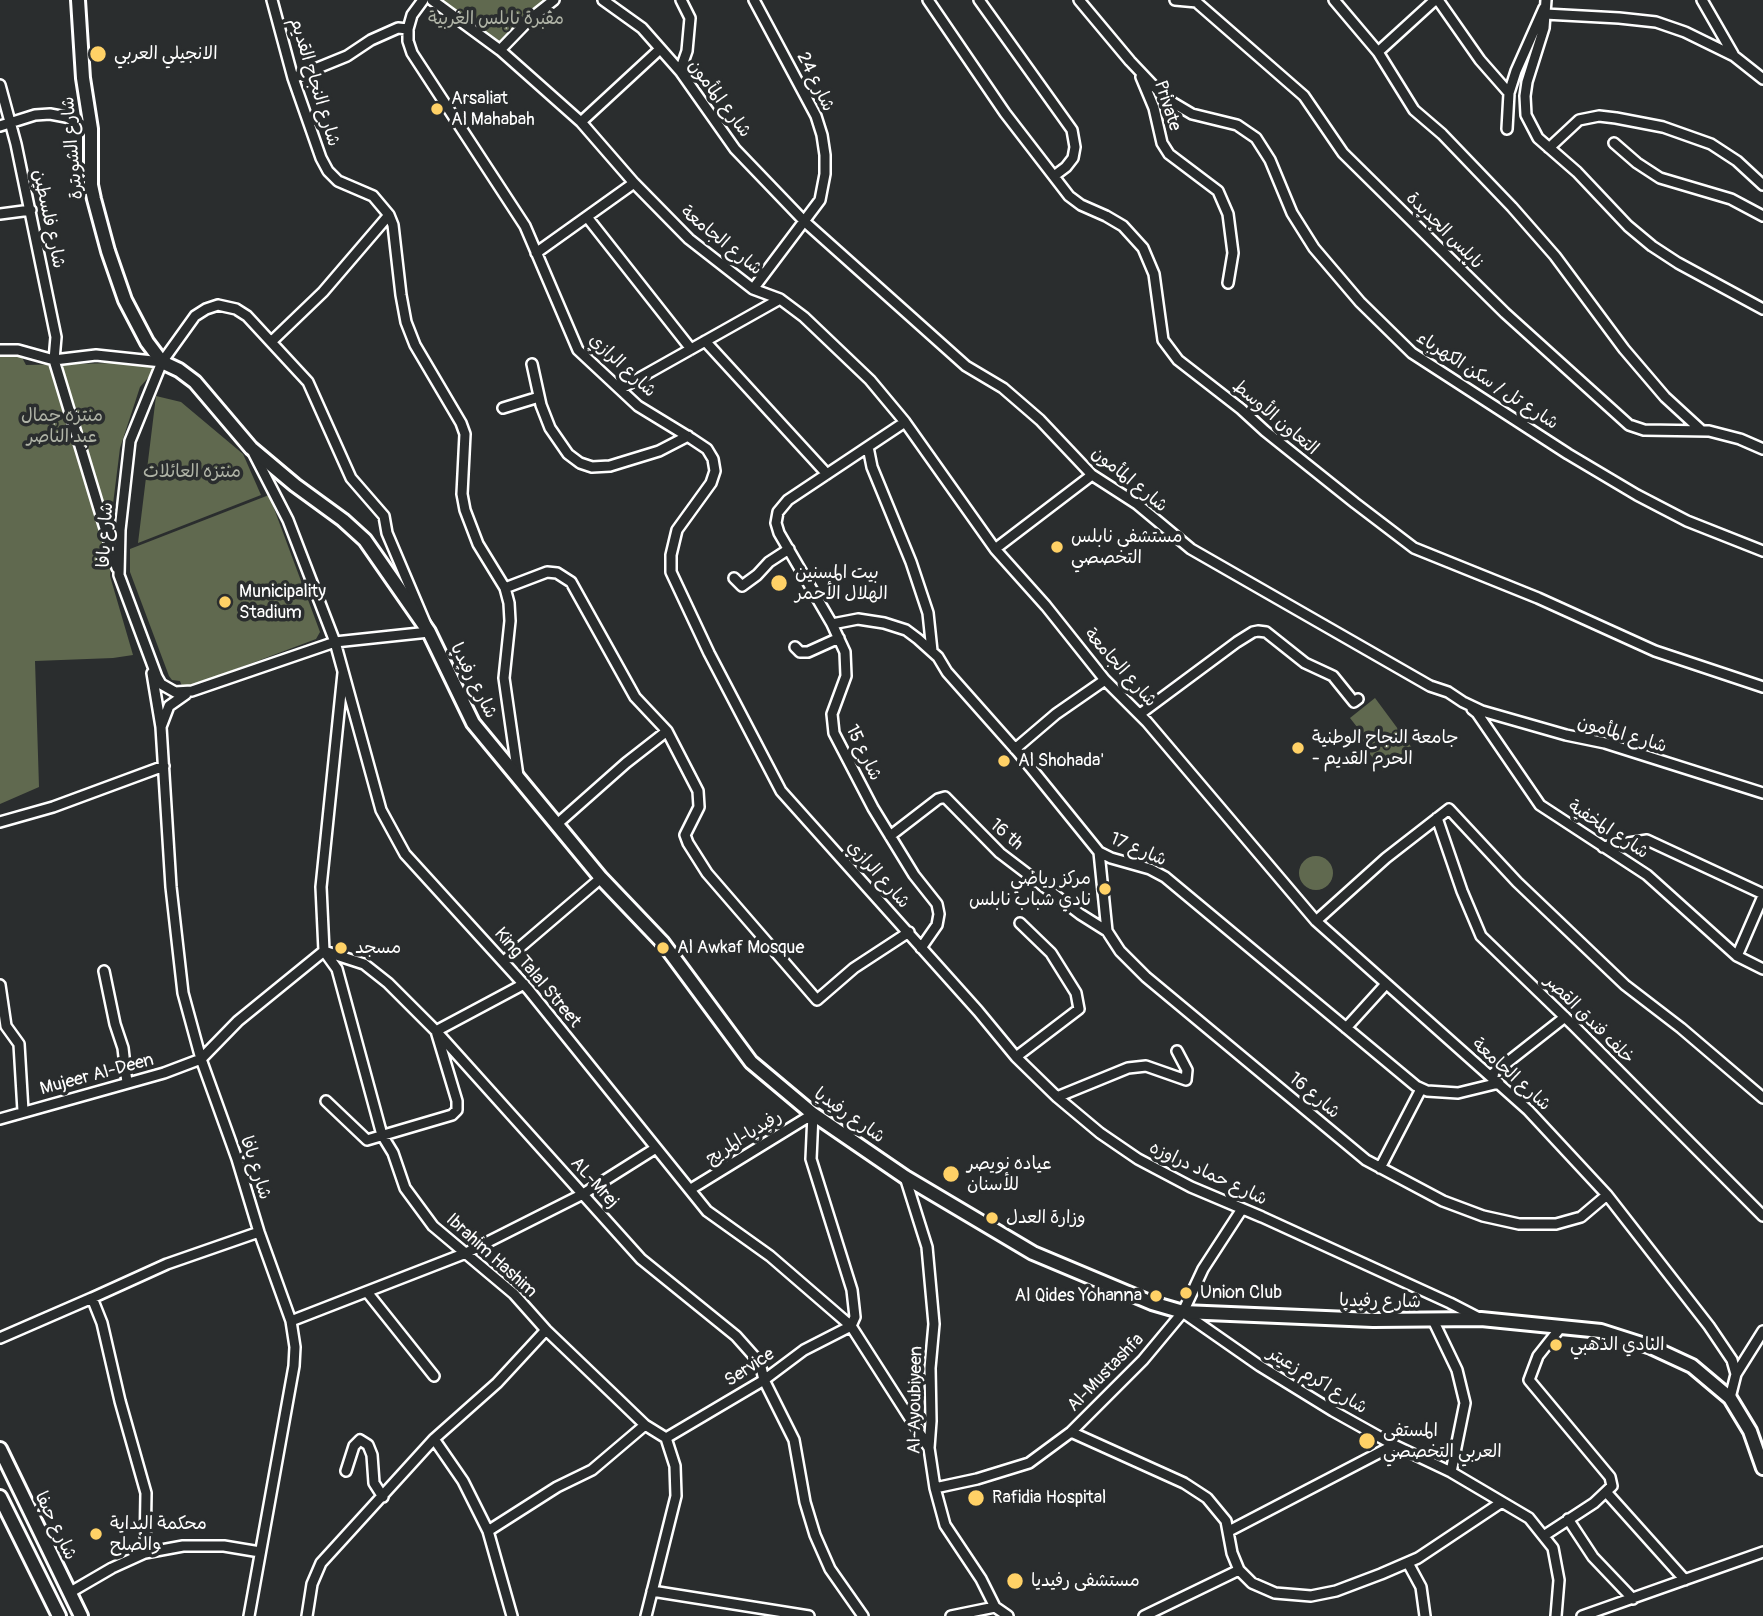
<!DOCTYPE html>
<meta charset="utf-8">
<style>
body{margin:0}
canvas{display:block;background:#2a2d2e}
</style>
<canvas width="1763" height="1616"></canvas>
<script>
const ctx = document.querySelector('canvas').getContext('2d');
ctx.lineJoin = 'round';
function fillPath(path, color) { ctx.fillStyle = color; ctx.fill(path, 'evenodd'); }
const shape = rows => new Path2D(rows.map(r => 'M' + r).join(''));
function strokePath(path, color, width, dash) { ctx.strokeStyle = color; ctx.lineWidth = width; ctx.lineCap = dash ? 'butt' : 'round'; ctx.setLineDash(dash || []); ctx.stroke(path); }
function drawText(font, color, halo, rows, align = 'center') {
  ctx.font = font + ' Pangolin,"Playpen Sans Arabic",sans-serif'; ctx.lineWidth = 7; ctx.setLineDash([]); ctx.textBaseline = 'middle'; ctx.strokeStyle = halo; ctx.fillStyle = color; for (const [text, x, y, turn = 0] of rows) {
    ctx.save(); ctx.translate(x, y); ctx.rotate((+turn || 0) * Math.PI / 180); ctx.textAlign = isNaN(turn) ? turn : align; if (halo) ctx.strokeText(text, 0, 0); ctx.fillText(text, 0, 0); ctx.restore();
  }
}
fillPath(shape([
 [436,0,550,0,501,46],
 [18,350,26,365,162,362,140,387,120,448,113,504,110,576,133,655,113,658,35,661,39,787,0,804,0,351],
 [156,396,181,402,243,454,261,495,138,543],
 [269,495,320,632,316,639,183,689,180,681,172,680,169,676,130,572,130,549],
 [1375,698,1415,752,1383,771,1356,736,1361,732,1350,718],
 '1299 873a17 17 0 1 1 34 0a17 17 0 1 1-34 0Z'
]), '#60694f');
const minor = shape([
 [272,0,293,78,321,158,328,171,338,181,373,196,389,215,393,225,401,295,406,322,415,345,461,423,465,434,462,494,465,510,478,544,505,588,509,603,510,621,504,678,518,776],
 [423,0,412,15,408,29,408,41,412,53,525,226,578,350,638,406,692,439,707,449,713,459,715,471,711,483,677,530,671,555,671,572,709,653,781,791,978,1011,1016,1057,1057,1097,1100,1133,1138,1159,1191,1187,1262,1217,1450,1303,1479,1318],
 [432,0,500,50,581,122,634,183,689,239,753,289,780,299,804,317,870,380,905,422,995,549,1046,606,1105,680,1147,722,1316,921,1528,1110,1607,1195,1709,1326,1732,1360,1736,1374,1730,1398],
 [603,0,642,28,680,71,735,149,805,222,966,366,1003,388,1040,420,1092,475,1137,504,1191,549,1430,686,1448,692,1463,702,1482,711,1566,735,1605,743,1763,793],
 [928,0,1005,113,1069,196,1081,205,1106,216,1123,226,1143,248,1154,274,1163,340,1178,360,1241,409,1265,431,1355,503,1414,548,1538,598,1655,651,1763,687],
 [979,0,1072,130,1075,147,1073,158,1066,167,1054,176],
 [1079,0,1130,61,1165,98,1192,114,1237,125,1256,138,1270,160,1292,213,1314,248,1360,302,1412,353,1568,454,1637,495,1687,521,1763,551],
 [1175,0,1197,2],
 [1194,0,1304,96,1343,153,1505,313,1629,425,1644,430,1709,431,1740,439,1763,449],
 [1334,0,1378,52,1414,110,1442,134,1512,207,1555,256,1624,349,1665,397,1702,431],
 [1438,0,1480,60,1509,93],
 [1546,0,1544,28,1527,82,1525,96,1526,115,1538,138,1577,172,1628,226,1652,246,1678,263,1763,309],
 [1702,0,1733,54],
 [1545,14,1619,18,1656,22,1685,32,1734,56,1763,79],
 [500,50,530,19,554,0],
 [1378,52,1435,0],
 [680,71,687,51,690,18,681,0],
 [1141,77,1154,108,1162,143,1169,154,1218,191,1228,214,1233,253,1228,283],
 [293,78,347,56,371,40,398,28,408,29],
 [0,85,16,144,56,337,54,360,117,568],
 [581,122,660,49],
 [0,126,35,115,50,114,66,117,91,129],
 [1507,129,1509,93,1516,71,1544,8],
 [1614,143,1637,163,1660,178,1731,199,1763,216],
 [1549,148,1579,120,1599,116,1616,118,1663,127,1711,144,1737,161,1763,185],
 [0,214,31,210],
 [587,217,691,349],
 [536,253,634,183],
 [753,289,820,200,825,174,825,155,822,135,816,116,754,0],
 [218,305,236,309,247,316,308,382,351,478,384,516,387,533,429,632,335,642,192,691,175,692,161,684,157,677,119,575,120,530,130,441,162,362,195,316,206,309,218,305],
 [705,341,827,474],
 [271,342,323,292,389,215],
 [0,350,18,350,54,360,96,355,162,362],
 [532,364,541,405,550,428,568,454,580,463,592,467,610,466,659,451,688,436],
 [620,389,780,299],
 [503,408,539,397],
 [905,422,788,500,778,512,776,523,779,533,832,624,845,652,846,676,832,714,834,733,873,808,914,875,937,904,939,914,937,925,921,948],
 [868,447,872,467,911,562,928,613,932,651],
 [254,454,288,520,335,642,381,810,405,854,528,989,707,1211,770,1256,851,1326,929,1448],
 [995,549,1092,475],
 [734,578,742,586,757,575,769,562,789,549],
 [505,588,547,572,557,573,571,582,635,697,667,731,698,791,699,807,685,835,688,843,707,873,817,1000,854,968,909,932],
 [832,624,858,619,884,623,906,630,918,639,938,657,947,672,1018,752,1099,852,1111,858,1150,869,1165,877,1416,1086,1427,1091,1458,1093,1499,1083],
 [795,647,800,652,808,652,839,638],
 [152,673,161,727,169,706,186,694],
 [343,673,321,887,324,951,337,969,382,1135,393,1153,405,1188,433,1226,514,1294,546,1330,617,1398,645,1425,666,1438,675,1466,676,1496,646,1616],
 [1472,709,1477,713,1540,805,1647,875,1737,956,1763,969],
 [1140,714,1237,642,1253,632,1258,631,1266,632,1305,663,1333,676,1354,702,1358,699],
 [161,727,171,887,183,993,201,1059,237,1159,259,1232,291,1321,295,1347,294,1366,249,1616],
 [1015,749,1056,714,1105,680],
 [1437,818,1462,891,1481,936,1574,1026,1763,1216],
 [0,822,53,807,164,766],
 [556,825,626,763,667,731],
 [890,836,938,799,945,797,1000,853,1080,914,1107,931],
 [1603,847,1647,840,1763,894],
 [1099,852,1107,931,1120,951,1146,977,1366,1160,1443,1201,1483,1216,1519,1224,1556,1224,1581,1217,1607,1195],
 [1316,921,1386,858,1449,809,1517,882,1625,985,1681,1028,1763,1098],
 [1737,956,1763,896],
 [504,961,601,878],
 [104,971,115,1024,123,1048,127,1083],
 [0,985,6,1026,19,1044,23,1111],
 [1346,1028,1386,984],
 [1016,1057,1079,1009,1076,993,1051,953,1020,923],
 [1490,1076,1565,1017],
 [1057,1097,1128,1068,1146,1066,1186,1080,1187,1070,1177,1051],
 [326,1101,367,1140,452,1115,457,1110,457,1101,436,1031,524,984],
 [0,1119,164,1073,201,1059,238,1021,324,951,364,964,388,983,436,1031,641,1259,736,1336,760,1363,764,1380,794,1440,805,1502,815,1535,830,1569,863,1616],
 [1380,1168,1421,1089],
 [905,1177,927,1247,934,1324,930,1368,931,1421,929,1448,935,1488,945,1525,981,1579,995,1607],
 [691,1189,813,1114],
 [367,1292,434,1376],
 [1184,1313,1260,1366,1333,1411,1394,1445,1451,1472,1529,1518,1553,1548,1559,1580,1556,1616],
 [1433,1320,1457,1370,1465,1403,1451,1472],
 [291,1321,466,1253,583,1194,656,1148],
 [0,1338,92,1298],
 [1736,1374,1763,1331],
 [1071,1432,1184,1483,1207,1498,1226,1521,1232,1553,1239,1570,1252,1583,1275,1593,1311,1596,1336,1591,1381,1574,1418,1558,1502,1502],
 [666,1438,764,1380,804,1350,851,1326,855,1317,852,1290,811,1159,813,1114],
 [434,1439,463,1481,488,1531,512,1616],
 [346,1471,354,1446,360,1440,368,1445,372,1455,374,1483,383,1497],
 [935,1488,977,1479,1029,1463,1071,1432,1143,1360,1183,1312,1203,1269,1242,1209],
 [1607,1493,1685,1580],
 [1568,1519,1593,1557,1633,1599],
 [488,1531,557,1487,592,1470,645,1425],
 [1229,1531,1394,1445],
 [1545,1535,1594,1503,1612,1486,1610,1477,1529,1380,1538,1356,1561,1327],
 [145,1553,146,1493,120,1401,102,1323,92,1298,167,1264,259,1232],
 [1408,1563,1421,1587,1425,1616],
 [652,1591,809,1616],
 [69,1593,112,1568,145,1553,183,1546,224,1546,260,1552],
 [995,1607,1008,1616],
 [307,1616,312,1584,321,1563,434,1439,497,1383,546,1330],
 [951,1616,995,1607],
 [1144,1616,1239,1570],
 [1582,1616,1763,1552]
]);
const secondary = shape([
 [78,0,83,78,91,129,91,185,94,199,108,251,125,300,147,342,162,362,179,370,195,382,251,448,295,485,343,520,365,540,429,632,473,723,601,878,663,943,751,1062,813,1114,905,1177,1033,1253,1152,1303,1183,1312,1373,1320,1481,1319,1601,1331,1651,1347,1692,1366,1730,1398,1750,1431,1763,1468],
 [0,1449,81,1616],
 [0,1497,59,1616]
]);
strokePath(minor, '#fff', 14);
strokePath(secondary, '#fff', 18);
strokePath(minor, '#2a2d2e', 9);
strokePath(secondary, '#2a2d2e', 12);
for (const [x, y, r, color] of [
 [98,54,9,"#ffd166"],
 [437,109,7,"#ffd166"],
 [1057,547,7,"#ffd166"],
 [779,583,9,"#ffd166"],
 [225,602,7,"#ffd166"],
 [1298,748,7,"#ffd166"],
 [1004,761,7,"#ffd166"],
 [1105,889,7,"#ffd166"],
 [341,948,7,"#ffd166"],
 [663,948,7,"#ffd166"],
 [951,1174,9,"#ffd166"],
 [992,1218,7,"#ffd166"],
 [1186,1293,7,"#ffd166"],
 [1156,1296,7,"#ffd166"],
 [1556,1345,7,"#ffd166"],
 [1367,1441,9,"#ffd166"],
 [976,1498,9,"#ffd166"],
 [96,1534,7,"#ffd166"],
 [1015,1581,9,"#ffd166"]
]) { const dot = new Path2D(); dot.arc(x, y, r, 0, 2 * Math.PI); ctx.fillStyle = color; ctx.fill(dot); strokePath(dot, '#2a2d2e', 2.5); }
drawText('18px', '#b0b4a7', '#2a2d2e', [
 ["مقبرة نابلس الغربية",496,19],
 ["منتزه جمال",62,416],
 ["عبد الناصر",62,437],
 ["منتزه العائلات",192,472]
]);
drawText('18px', '#fff', '#2a2d2e', [
 ["الانجيلي العربي",114,54],
 ["Arsaliat",451,99],
 ["Al Mahabah",451,120],
 ["مستشفى نابلس",1071,537],
 ["التخصصي",1071,558],
 ["بيت المسنين",795,573],
 ["الهلال الأحمر",795,594],
 ["Municipality",239,592],
 ["Stadium",239,613],
 ["جامعة النجاح الوطنية",1312,738],
 ["- الحرم القديم",1312,759],
 ["Al Shohada'",1018,761],
 ["مركز رياضي",1091,879,"right"],
 ["نادي شباب نابلس",1091,900,"right"],
 ["مسجد",355,948],
 ["Al Awkaf Mosque",677,948],
 ["عياده نويصر",967,1164],
 ["للأسنان",967,1185],
 ["وزارة العدل",1006,1218],
 ["Union Club",1200,1293],
 ["Al Qides Yohanna",1142,1296,"right"],
 ["النادي الذهبي",1570,1345],
 ["المستفى",1383,1431],
 ["العربي التخصصي",1383,1452],
 ["Rafidia Hospital",992,1498],
 ["محكمة البداية",110,1524],
 ["والصلح",110,1545],
 ["مستشفى رفيديا",1031,1581]
], 'left');
drawText('18px', '#fff', '#2a2d2e', [
 ["شارع النجاح القديم",314,82,73],
 ["شارع 24",815,82,64],
 ["شارع المأمون",719,99,53],
 ["Private",1167,106,72],
 ["شارع الشويترة",73,148,-95],
 ["شارع فلسطين",48,219,78],
 ["نابلس الجديدة",1444,231,45],
 ["شارع الجامعة",721,241,39],
 ["شارع الرازي",622,366,43],
 ["شارع تل / سكن الكهرباء",1487,381,33],
 ["التعاون الأوسط",1275,418,40],
 ["شارع المأمون",1129,480,39],
 ["شارع يافا",106,535,-87],
 ["شارع الجامعة",1120,668,48],
 ["شارع رفيديا",473,681,63],
 ["شارع المأمون",1622,735,16],
 ["شارع 15",863,753,64],
 ["شارع المخفية",1608,830,33],
 ["16 th",1006,835,41],
 ["شارع 17",1138,850,23],
 ["شارع الرازي",878,875,48],
 ["King Talal Street",537,978,50],
 ["خلف فندق القصر",1589,1020,45],
 ["Mujeer Al-Deen",97,1075,-15],
 ["شارع الجامعة",1511,1075,42],
 ["شارع 16",1314,1096,40],
 ["شارع رفيديا",849,1116,35],
 ["رفيديا-المريج",744,1138,-32],
 ["شارع يافا",255,1168,72],
 ["شارع حماد دراوزه",1208,1174,25],
 ["AL-Mrej",594,1183,48],
 ["Ibrahim Hashim",491,1256,42],
 ["شارع رفيديا",1380,1302,1],
 ["Service",750,1368,-33],
 ["Al-Mustashfa",1106,1373,-46],
 ["شارع اكرم زعيتر",1317,1381,31],
 ["Al-Ayoubiyeen",916,1400,-89],
 ["شارع حيفا",55,1526,64]
]);
</script>
